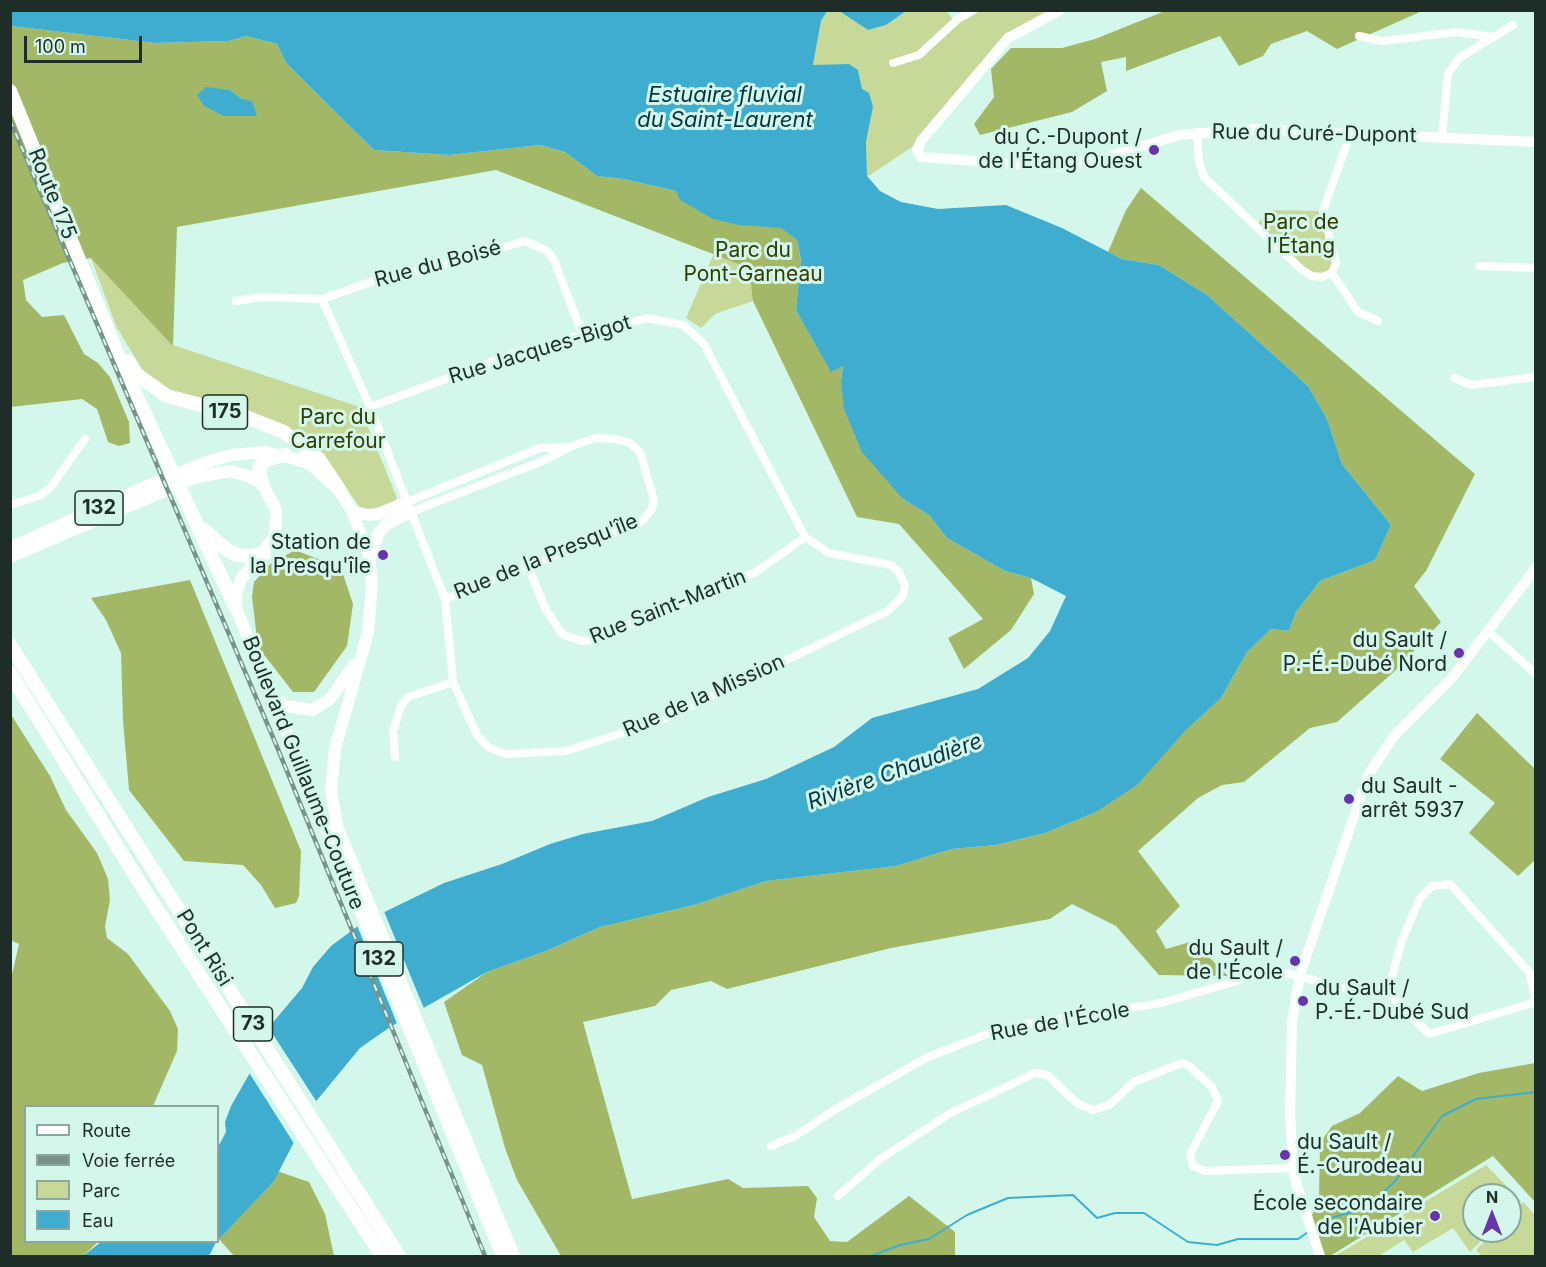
<!DOCTYPE html>
<meta charset="utf-8">
<style>
body{margin:0}
#map{position:relative;width:1546px;height:1267px;overflow:hidden;background:#d3f8eb;font-family:Inter,sans-serif}
canvas{display:block}
.frame{position:absolute;inset:0;border:12px solid #1e2d28;pointer-events:none}
.legend{position:absolute;left:24px;top:1105px;width:195px;height:138px;box-sizing:border-box;background:#d3f8eb;border:2px solid #8ba79d;margin:0;padding:8px 10px;list-style:none;font-size:18px;color:#1e2d28}
.legend li{display:flex;align-items:center;gap:12px;height:30px}
.legend b{width:30px;border:2px solid #8ba79d}
.north{position:absolute;left:1462px;top:1183px;width:60px;height:60px;box-sizing:border-box;background:#d3f8eb;border:2px solid #8ba79d;border-radius:50%;rotate:0deg;font-size:16px;font-weight:700;line-height:24px;text-align:center;color:#1e2d28}
.north::after{content:'';display:block;margin:auto;width:21px;height:27px;background:#6834ab;clip-path:polygon(50% 0,100% 100%,50% 72%,0 100%)}
.scale{position:absolute;left:24px;top:36px;width:118px;height:27px;box-sizing:border-box;border:3px solid #1e2d28;border-top:0;padding-left:8px;font-size:18px;line-height:21px;white-space:nowrap;color:#1e2d28;-webkit-text-stroke:4px #d3f8eb;paint-order:stroke}
</style>
<div id="map">
<canvas width="1546" height="1267"></canvas>
<div class="frame"></div>
<ul class="legend">
<li><b style="height:8px;background:#fff"></b>Route</li>
<li><b style="height:8px;background:#79938a"></b>Voie ferrée</li>
<li><b style="height:16px;background:#c6d998"></b>Parc</li>
<li><b style="height:16px;background:#3fadd0"></b>Eau</li>
</ul>
<div class="north">N</div>
<div class="scale">100 m</div>
</div>
<script>
const ctx = document.querySelector('canvas').getContext('2d');
ctx.lineJoin = 'round';
function fillPath(path, color) { ctx.fillStyle = color; ctx.fill(path, 'evenodd'); }
const shape = rows => new Path2D(rows.map(r => 'M' + r).join(''));
function strokePath(path, color, width, dash) { ctx.strokeStyle = color; ctx.lineWidth = width; ctx.lineCap = dash ? 'butt' : 'round'; ctx.setLineDash(dash || []); ctx.stroke(path); }
function drawText(font, color, halo, rows, align = 'center') {
  ctx.font = font + ' Inter,sans-serif'; ctx.lineWidth = 6; ctx.setLineDash([]); ctx.textBaseline = 'middle'; ctx.strokeStyle = halo; ctx.fillStyle = color; for (const [text, x, y, turn = 0] of rows) {
    ctx.save(); ctx.translate(x, y); ctx.rotate((+turn || 0) * Math.PI / 180); ctx.textAlign = isNaN(turn) ? turn : align; if (halo) ctx.strokeText(text, 0, 0); ctx.fillText(text, 0, 0); ctx.restore();
  }
}
fillPath(shape([
 [827,11,839,11,868,30,886,25,906,11,946,11,955,22,974,11,1060,11,1008,38,921,141,867,177,866,142,873,107,862,90,858,70,813,66,821,21],
 [1269,210,1323,211,1336,263,1332,273,1312,276,1256,226],
 [727,223,767,225,753,301,715,314,701,328,686,318],
 [91,258,158,294,173,345,360,407,397,498,393,504,378,511,360,508,334,469,317,452,173,392,155,380,142,369,116,326],
 [1486,1165,1521,1201,1510,1212,1510,1195,1474,1195,1474,1231,1491,1231,1470,1252,1453,1228,1413,1252,1404,1240,1379,1256,1335,1256],
 [1523,1202,1535,1215,1535,1256,1482,1256,1476,1250,1494,1231,1510,1231,1510,1215]
]), '#c6d998');
fillPath(shape([
 [1165,11,1422,11,1337,49,1307,31,1271,44,1263,56,1239,66,1220,36,1126,71,1126,57,1101,62,1107,91,1072,112,980,135,974,124,994,97,991,69,1011,48,1062,48,1095,39],
 [11,26,155,43,229,41,246,36,277,44,286,63,374,150,449,155,540,145,565,152,597,176,624,179,676,191,739,225,781,227,797,240,801,261,796,310,831,371,843,365,841,381,903,499,929,515,947,538,1005,571,1031,578,1034,594,1011,630,964,669,948,638,983,619,899,524,857,517,753,301,749,268,496,170,177,227,173,346,91,258,63,263,23,280,26,300,42,317,64,315,84,354,98,363,110,377,129,422,130,443,119,446,108,442,97,409,82,399,11,407],
 [230,90,242,99,204,106],
 [1141,188,1475,474,1426,571,1414,586,1441,622,1397,669,1337,722,1310,728,1244,782,1222,785,1198,798,1138,851,1180,906,1156,931,1166,949,1197,940,1210,958,1228,976,1159,975,1116,926,1072,904,1050,919,891,948,727,989,711,981,671,990,655,1006,583,1022,632,1199,728,1179,743,1188,808,1186,817,1198,814,1217,830,1241,847,1242,909,1196,955,1232,955,1256,561,1256,517,1180,505,1148,482,1065,462,1055,444,1002,487,972,546,951,600,927,694,905,766,881,896,866,952,849,996,845,1045,833,1096,812,1221,698,1247,652,1271,629,1289,631,1296,612,1320,581,1375,560,1391,525,1342,464,1327,419,1308,386,1207,295,1159,265,1122,259,1108,252,1126,210],
 [295,550,341,568,353,604,347,646,314,692,293,692,258,647,252,597,254,582,270,564],
 [190,580,301,851,299,896,296,903,275,908,261,885,243,865,184,861,129,790,123,720,121,653,106,620,91,598],
 [10,713,50,776,66,810,97,853,108,879,110,900,105,926,107,938,128,954,170,1011,178,1029,177,1051,153,1106,26,1106,26,1242,98,1242,83,1256,11,1256,10,983,19,944,10,940],
 [1477,713,1535,769,1535,860,1518,876,1469,833,1495,803,1440,759],
 [1535,1063,1535,1202,1493,1156,1330,1256,1325,1256,1312,1215,1319,1198,1320,1143,1332,1126,1360,1113,1398,1076,1422,1091,1479,1073],
 [277,1171,309,1182,325,1214,334,1256,234,1256,218,1238,274,1181]
]), '#a2b866');
fillPath(shape([
 [11,10,827,11,821,21,813,65,849,64,858,70,862,89,869,93,873,107,866,142,867,176,880,191,901,202,938,209,1006,205,1062,228,1122,259,1159,265,1207,295,1308,386,1327,419,1342,464,1391,525,1375,560,1320,581,1296,612,1289,631,1271,629,1247,652,1221,698,1184,732,1137,785,1096,812,1045,833,996,845,952,849,896,866,766,881,694,905,600,927,546,951,487,972,390,1027,360,1048,313,1105,274,1181,218,1240,218,1147,226,1132,225,1122,231,1106,251,1071,264,1033,302,988,313,967,331,946,362,923,444,883,502,864,550,844,583,834,652,821,708,797,766,779,834,747,872,718,978,689,1028,658,1050,631,1066,596,1031,578,1005,571,947,538,929,515,903,499,862,452,844,409,841,381,843,366,831,372,796,310,801,260,797,240,781,228,739,225,713,219,680,200,676,191,624,179,597,176,565,152,540,145,449,155,374,150,286,63,277,44,246,36,229,41,155,43,11,26],
 [839,11,906,11,886,25,868,30],
 [206,87,230,90,242,99,252,101,257,116,224,116,204,106,197,95],
 [101,1242,216,1242,209,1256,83,1256]
]), '#3fadd0');
fillPath(shape([
 [383,909,425,1011,398,1026,356,923],
 [267,1025,318,1104,295,1145,248,1071,253,1051]
]), '#d3f8eb');
strokePath(shape([
 [1315,1228,1331,1218,1368,1207,1396,1180,1442,1116,1476,1099,1536,1092],
 [871,1256,900,1245,929,1239,967,1215,1008,1198,1073,1195,1097,1218,1115,1213,1144,1213,1188,1242,1217,1245,1238,1239,1298,1239,1308,1232]
]), '#3fadd0', 2);
strokePath(shape([
 [1359,36,1383,41,1457,32,1493,37],
 [893,63,919,55,958,19,974,10],
 [1197,132,1199,161,1204,177,1301,269,1312,276,1322,277,1332,273,1336,263,1323,211,1351,132],
 [1442,136,1448,74,1459,58,1513,25],
 [1479,266,1536,268],
 [1332,273,1358,312,1378,321],
 [322,299,370,407,445,599,453,682,477,735,488,747,505,754,566,751,660,721,888,611,903,596,905,585,899,572,891,565,829,553,805,537,704,344,683,325,647,318,524,350,370,407],
 [236,301,261,297,322,299,388,276,434,268,525,241,547,251,554,260,583,336],
 [1454,378,1471,385,1536,377],
 [407,502,540,448,568,447],
 [10,505,39,496,50,488,85,439],
 [411,512,545,460,569,447,596,438,615,439,630,443,640,452,654,500,652,509,641,522,445,599],
 [528,566,545,608,562,634,581,641,593,640,756,572,805,537],
 [1487,630,1536,674],
 [395,757,393,731,401,706,408,697,453,682],
 [1388,992,1402,940,1419,900,1432,886,1450,884,1529,972,1536,1000],
 [771,1146,795,1136,836,1109,928,1057,1002,1028,1161,1003,1274,970,1353,990,1388,992,1429,1034,1536,1002],
 [838,1196,880,1159,949,1114,1035,1073,1047,1075,1078,1104,1093,1110,1109,1105,1134,1082,1182,1063,1188,1065,1212,1087,1218,1101,1190,1154,1193,1166,1205,1171,1293,1168]
]), '#fff', 8);
strokePath(shape([
 [1060,10,1008,38,921,141,917,150,921,157,1057,167,1102,159,1179,135,1253,129,1536,142],
 [1320,1256,1297,1186,1293,1168,1290,1114,1292,1022,1300,975,1368,775,1394,736,1451,679,1536,568]
]), '#fff', 10);
strokePath(shape([
 [352,511,368,515,378,514,407,502],
 [10,548,143,488,201,464,231,455,265,452,296,459,310,464,340,491,352,511,369,556,372,584,368,632,335,749,331,790,337,826,514,1256],
 [10,557,197,477,230,471,251,477,263,485,276,510,275,536,241,579,236,595,236,608,502,1256],
 [370,559,378,534,385,525,411,512],
 [271,695,286,706,312,710,330,699,354,665]
]), '#fff', 12);
strokePath(shape([
 [10,91,122,365,236,608],
 [128,361,136,374,167,396,246,417,284,432,319,459,340,491],
 [263,485,259,473,260,466,268,459,285,455],
 [204,530,227,550,237,555,252,556,264,553],
 [10,645,399,1256],
 [10,673,143,888,382,1256]
]), '#fff', 14);
const rail = shape([
 [10,120,275,742,485,1256]
]);
strokePath(rail, '#79938a', 4.5);
strokePath(rail, '#d3f8eb', 2, [7]);
for (const [x, y, r, color] of [
 [1154,150,6,"#6834ab"],
 [383,555,6,"#6834ab"],
 [1459,653,6,"#6834ab"],
 [1349,799,6,"#6834ab"],
 [1295,961,6,"#6834ab"],
 [1303,1001,6,"#6834ab"],
 [1285,1155,6,"#6834ab"],
 [1435,1216,6,"#6834ab"]
]) { const dot = new Path2D(); dot.arc(x, y, r, 0, 2 * Math.PI); ctx.fillStyle = color; ctx.fill(dot); strokePath(dot, '#d3f8eb', 2); }
for (const [x, y, w] of [
 [225,412,45],
 [99,508,48],
 [379,959,48],
 [253,1024,39]
]) { const box = new Path2D(); box.roundRect(x - w / 2, y - 17, w, 34, 4.5); ctx.fillStyle = '#d3f8eb'; ctx.fill(box); strokePath(box, '#1e2d28', 1.5); }
drawText('bold 20px', '#1e2d28', null, [
 ["175",225,412],
 ["132",99,508],
 ["132",379,959],
 ["73",253,1024]
]);
drawText('21px', '#1e2d28', '#d3f8eb', [
 ["Rue du Curé-Dupont",1314,134,1],
 ["Route 175",52,194,68],
 ["Rue du Boisé",438,264,-15],
 ["Rue Jacques-Bigot",540,350,-17],
 ["Rue de la Presqu'île",546,557,-22],
 ["Rue Saint-Martin",668,607,-22],
 ["Rue de la Mission",704,696,-24],
 ["Boulevard Guillaume-Couture",303,773,68],
 ["Pont Risi",204,948,58],
 ["Rue de l'École",1060,1022,-10]
]);
drawText('21px', '#1e2d28', '#d3f8eb', [
 ["du C.-Dupont /",1142,138],
 ["de l'Étang Ouest",1142,162],
 ["Station de",371,543],
 ["la Presqu'île",371,567],
 ["du Sault /",1447,641],
 ["P.-É.-Dubé Nord",1447,665],
 ["du Sault -",1361,787,"left"],
 ["arrêt 5937",1361,811,"left"],
 ["du Sault /",1283,949],
 ["de l'École",1283,973],
 ["du Sault /",1315,989,"left"],
 ["P.-É.-Dubé Sud",1315,1013,"left"],
 ["du Sault /",1297,1143,"left"],
 ["É.-Curodeau",1297,1167,"left"],
 ["École secondaire",1423,1204],
 ["de l'Aubier",1423,1228]
], 'right');
drawText('21px', '#313d00', '#d3f8eb', [
 ["Parc de",1301,223],
 ["l'Étang",1301,247],
 ["Parc du",753,251],
 ["Pont-Garneau",753,275],
 ["Parc du",338,418],
 ["Carrefour",338,442]
]);
drawText('italic 22px', '#023645', '#d3f8eb', [
 ["Estuaire fluvial",725,95],
 ["du Saint-Laurent",725,120],
 ["Rivière Chaudière",895,772,-20]
]);
</script>
